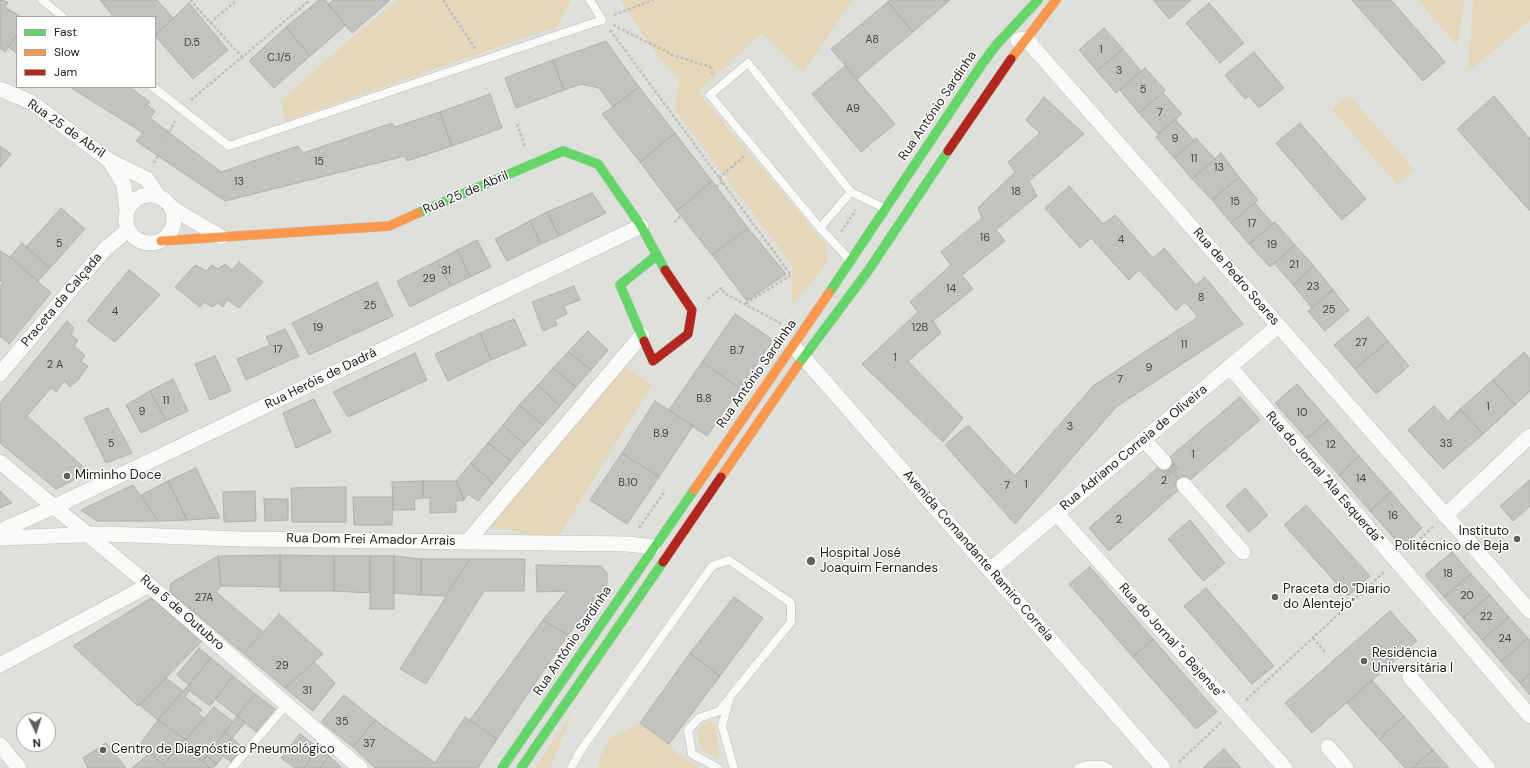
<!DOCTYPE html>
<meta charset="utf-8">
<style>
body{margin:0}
#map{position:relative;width:1530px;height:768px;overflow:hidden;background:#dee0da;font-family:"DM Sans",sans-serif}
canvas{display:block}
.legend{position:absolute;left:16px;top:16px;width:140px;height:72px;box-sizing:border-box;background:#fff;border:1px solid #a4a5a3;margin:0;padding:5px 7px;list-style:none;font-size:12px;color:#1b1d18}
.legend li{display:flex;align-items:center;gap:8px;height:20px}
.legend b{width:20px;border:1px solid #a4a5a3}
.north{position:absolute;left:16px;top:712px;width:40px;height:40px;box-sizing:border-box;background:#fff;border:1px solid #a4a5a3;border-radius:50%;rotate:176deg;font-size:11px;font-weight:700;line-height:16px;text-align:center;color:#1b1d18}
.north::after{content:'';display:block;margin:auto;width:14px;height:18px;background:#5f615c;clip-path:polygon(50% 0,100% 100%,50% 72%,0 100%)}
</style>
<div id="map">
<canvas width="1530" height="768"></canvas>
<ul class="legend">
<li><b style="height:5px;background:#63d668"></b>Fast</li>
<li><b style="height:5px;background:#ff974d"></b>Slow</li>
<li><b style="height:5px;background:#b3261e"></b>Jam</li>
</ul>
<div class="north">N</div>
</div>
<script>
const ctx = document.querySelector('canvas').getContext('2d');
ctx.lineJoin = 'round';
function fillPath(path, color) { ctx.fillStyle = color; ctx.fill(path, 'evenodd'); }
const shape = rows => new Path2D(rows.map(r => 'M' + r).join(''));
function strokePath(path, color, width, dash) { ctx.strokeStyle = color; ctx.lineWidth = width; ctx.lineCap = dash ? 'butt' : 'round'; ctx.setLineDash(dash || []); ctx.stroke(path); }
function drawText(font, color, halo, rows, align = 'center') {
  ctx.font = font + ' "DM Sans",sans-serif'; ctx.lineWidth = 3; ctx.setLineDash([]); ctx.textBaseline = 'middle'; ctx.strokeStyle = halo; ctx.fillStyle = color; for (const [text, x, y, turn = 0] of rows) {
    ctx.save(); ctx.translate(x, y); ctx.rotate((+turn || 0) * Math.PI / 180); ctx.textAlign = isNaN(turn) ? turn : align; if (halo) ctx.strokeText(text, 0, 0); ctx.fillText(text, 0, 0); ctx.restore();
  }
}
fillPath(shape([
 [399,0,571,0,558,26,285,121,281,101,351,38],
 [620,0,853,0,803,73,762,33,698,92,825,243,827,263,792,306,792,265,675,110,680,80,656,54],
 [1418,0,1465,0,1457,46],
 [1473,0,1530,0,1530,20,1468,72],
 [1349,95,1414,170,1397,185,1332,109],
 [625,367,652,385,556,540,490,526],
 [573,712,550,768,535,768],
 [710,722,715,726,719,758,705,752,699,743,697,733,702,724],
 [640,723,669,744,679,755,699,768,599,768,600,757,610,738]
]), '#e5d7b9');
const building = shape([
 [0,0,8,2,5,7,21,17,17,17,17,34,5,52,0,48,0,0],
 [100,0,157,0,173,18,155,35,155,17,114,17,100,0],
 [319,0,325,0,346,25,310,56,286,27,319,0],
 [334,0,388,0,389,1,352,33,328,4,334,0],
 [890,0,950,0,913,32,888,2,890,0],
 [1153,0,1191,0,1169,19,1153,0],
 [1352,0,1391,0,1445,62,1423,81,1352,0],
 [888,2,913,32,857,79,831,49,888,2],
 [189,3,228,50,193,79,155,36,189,3],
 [1209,3,1244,43,1220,63,1186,23,1209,3],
 [286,27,310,56,274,88,249,61,286,27],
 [1104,28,1123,49,1097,71,1079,50,1104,28],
 [17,34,17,53,8,47,17,34],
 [606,41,639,87,613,107,599,88,581,84,564,90,553,60,606,41],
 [1123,49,1141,71,1116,93,1097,71,1123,49],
 [1254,52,1284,88,1259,108,1249,96,1245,99,1225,75,1254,52],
 [553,60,564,90,516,108,505,78,553,60],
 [845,66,895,124,861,152,812,94,845,66],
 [1145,68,1165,90,1139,113,1120,90,1145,68],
 [70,87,129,87,150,102,147,105,155,111,150,118,221,172,298,146,303,153,392,123,395,127,440,112,452,146,407,161,405,156,225,201,136,141,143,133,70,87],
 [639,87,675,133,640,162,602,114,613,107,639,87],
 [1163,93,1182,114,1158,134,1139,113,1163,93],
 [490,94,502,128,452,146,440,112,490,94],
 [1494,96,1530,139,1530,211,1457,129,1494,96],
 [1044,97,1084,134,1029,181,1037,196,996,230,1005,241,962,275,973,289,933,321,941,333,908,361,963,418,943,442,862,364,918,312,910,302,951,265,941,252,982,218,978,208,1015,172,1008,162,1040,133,1026,120,1044,97],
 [1175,119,1194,141,1174,158,1156,137,1175,119],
 [1300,123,1366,199,1342,220,1276,143,1300,123],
 [675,133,712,181,677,211,640,162,675,133],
 [1196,138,1215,159,1192,179,1174,158,1196,138],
 [0,146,11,154,0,167,0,146],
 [1221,153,1239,177,1212,200,1192,179,1221,153],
 [1239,177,1258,200,1231,223,1212,200,1239,177],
 [712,181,748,228,712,255,677,211,712,181],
 [1069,186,1103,224,1115,215,1153,258,1164,248,1196,285,1205,277,1243,324,1116,407,1015,524,945,445,968,425,1015,476,1093,386,1198,317,1185,302,1176,310,1139,270,1129,280,1091,238,1080,248,1045,208,1069,186],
 [592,193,606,213,559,236,547,212,592,193],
 [1255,203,1273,224,1249,244,1231,223,1255,203],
 [61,208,85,229,50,268,26,247,61,208],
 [547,212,559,236,541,244,530,221,547,212],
 [530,221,541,244,507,261,495,239,530,221],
 [1275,222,1295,245,1270,267,1249,244,1275,222],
 [748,228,786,274,747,301,712,255,748,228],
 [477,240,491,267,470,277,457,250,477,240],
 [22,243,50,268,38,281,10,257,22,243],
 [1295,245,1314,266,1293,285,1274,263,1295,245],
 [457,250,470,277,451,286,437,261,457,250],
 [0,251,10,257,51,293,9,344,0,336,0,286,3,283,0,281,0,251],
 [437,261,451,286,410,307,397,281,437,261],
 [239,262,263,282,239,308,228,300,223,307,218,303,212,307,204,302,200,307,175,287,195,265,206,271,212,265,218,269,225,264,232,270,239,262],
 [1314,266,1333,290,1312,308,1293,285,1314,266],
 [129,270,160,295,115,342,87,321,129,270],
 [377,282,393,316,309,355,292,323,377,282],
 [574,286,580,300,564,306,567,314,555,319,557,325,543,331,532,302,574,286],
 [1333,290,1349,310,1325,331,1308,311,1333,290],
 [735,314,773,340,740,388,702,362,735,314],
 [1368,317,1388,341,1355,369,1334,345,1368,317],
 [514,319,526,345,491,360,480,333,514,319],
 [67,321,74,328,71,335,78,340,74,346,85,355,81,362,88,366,79,379,70,387,64,381,56,392,51,388,27,416,89,472,56,489,0,443,0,403,67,321],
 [285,329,299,356,246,380,237,359,270,345,266,337,285,329],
 [588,331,608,350,591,370,568,352,588,331],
 [480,333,491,360,448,381,435,354,480,333],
 [1388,341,1409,366,1376,394,1355,369,1388,341],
 [568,352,591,370,576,387,553,368,568,352],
 [1524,352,1530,359,1530,391,1515,405,1493,380,1524,352],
 [415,353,427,380,348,417,333,392,415,353],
 [215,356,231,391,210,400,195,364,215,356],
 [702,362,740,388,707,436,669,410,702,362],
 [553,368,576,387,560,406,538,385,553,368],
 [173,379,188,411,166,421,150,391,173,379],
 [1493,380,1515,405,1483,434,1460,409,1493,380],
 [1297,384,1328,420,1307,439,1275,403,1297,384],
 [538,385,560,406,543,425,519,405,538,385],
 [150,391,166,421,141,433,126,405,150,391],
 [1240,397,1260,420,1184,485,1164,462,1240,397],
 [314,399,331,432,296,448,283,413,314,399],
 [655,401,693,426,659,477,622,453,655,401],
 [519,405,543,425,525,445,503,425,519,405],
 [1434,406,1448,421,1460,409,1483,434,1443,469,1408,430,1434,406],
 [108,408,132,453,106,463,84,418,108,408],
 [1328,420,1359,456,1339,475,1307,439,1328,420],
 [503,425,525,445,511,461,488,443,503,425],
 [488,443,511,461,493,483,471,463,488,443],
 [622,453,659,477,627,524,590,500,622,453],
 [1359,456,1391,492,1370,511,1339,475,1359,456],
 [1164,462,1184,485,1109,551,1089,528,1164,462],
 [471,463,493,483,478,501,468,494,464,500,456,481,471,463],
 [196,468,220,518,187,520,168,481,196,468],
 [1530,480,1530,506,1513,521,1500,506,1530,480],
 [168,481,187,520,158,521,141,495,168,481],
 [423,481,456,481,464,500,456,501,456,512,430,513,430,498,423,498,423,481],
 [423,481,423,498,414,499,415,510,393,510,392,482,423,481],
 [133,485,158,521,97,521,81,510,133,485],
 [346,487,346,522,292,522,291,488,346,487],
 [1245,488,1268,515,1249,532,1226,506,1245,488],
 [0,491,12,503,0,508,0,491],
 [255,491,256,521,224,522,223,492,255,491],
 [1391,492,1422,528,1402,547,1370,511,1391,492],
 [353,497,393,497,392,525,354,525,353,497],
 [264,499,288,499,288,520,265,521,264,499],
 [1306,505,1370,576,1348,596,1284,525,1306,505],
 [1190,520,1225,563,1203,581,1168,539,1190,520],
 [1452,552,1471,574,1444,597,1425,575,1452,552],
 [280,555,280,587,221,586,218,556,280,555],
 [280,555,334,556,334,591,280,591,280,555],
 [218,556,221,586,216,592,262,631,244,654,170,592,171,583,218,556],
 [334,556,370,556,370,593,334,591,334,556],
 [370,556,394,556,394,609,370,609,370,556],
 [394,556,421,559,421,595,394,593,394,556],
 [421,559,470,559,445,596,421,595,421,559],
 [470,559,525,559,524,591,484,591,426,684,400,669,470,559],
 [536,565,601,566,607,573,607,584,568,635,543,620,567,591,537,592,536,565],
 [1090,567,1153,639,1133,657,1069,584,1090,567],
 [1471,574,1490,595,1463,618,1444,597,1471,574],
 [1206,588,1274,666,1252,684,1184,606,1206,588],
 [1490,595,1509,617,1482,640,1463,618,1490,595],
 [734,597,763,618,720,676,690,653,734,597],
 [151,598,202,641,138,706,73,646,151,598],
 [1390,611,1417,641,1312,733,1285,703,1390,611],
 [279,614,323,654,285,688,244,654,279,614],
 [1509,617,1528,638,1501,662,1482,640,1509,617],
 [543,620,568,635,497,739,470,720,543,620],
 [1528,638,1530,641,1530,674,1520,683,1501,662,1528,638],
 [1153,639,1217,712,1196,729,1133,657,1153,639],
 [199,648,211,658,189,685,177,675,199,648],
 [690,653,720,676,669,744,640,723,690,653],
 [211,658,233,676,210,706,186,688,211,658],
 [314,662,335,683,313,711,285,688,314,662],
 [1530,674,1530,695,1520,683,1530,674],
 [233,676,255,694,237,716,215,699,233,676],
 [166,678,183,691,158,720,140,705,166,678],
 [1372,680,1404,716,1379,739,1347,703,1372,680],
 [186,688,189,691,185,697,202,710,198,714,204,718,186,740,158,720,186,688],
 [255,694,275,709,256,732,237,716,255,694],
 [344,695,375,720,353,747,321,722,344,695],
 [214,707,233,722,202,761,180,745,214,707],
 [237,716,245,723,232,738,225,733,237,716],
 [1404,716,1433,750,1413,768,1405,768,1379,739,1404,716],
 [465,717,497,739,478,768,375,768,353,747,375,720,435,763,465,717],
 [158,720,186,740,163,765,141,743,158,720],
 [225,733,243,747,231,762,223,756,217,764,207,756,225,733],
 [300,734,319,748,304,768,295,768,281,758,300,734],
 [106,743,126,768,88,768,83,758,106,743],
 [180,745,202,761,210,768,167,768,163,765,180,745],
 [319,748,329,756,320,768,307,768,305,767,319,748],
 [1224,749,1241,768,1203,768,1224,749],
 [1433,750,1449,768,1413,768,1433,750],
 [150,753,167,768,132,768,150,753],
 [207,756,217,764,213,768,210,768,202,761,207,756],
 [329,756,341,767,340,768,320,768,329,756]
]);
fillPath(building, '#c0c3be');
strokePath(building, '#aeb1ac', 1);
strokePath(shape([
 [1164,462,1184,485]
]), '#b7b9b3', 15, [15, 8]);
const lane = shape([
 [42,0,63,17],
 [153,87,229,146,602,20,590,0],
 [851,192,884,208],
 [820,228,851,192,748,63,710,95,820,228,850,260],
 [232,768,287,704],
 [571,768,581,750,712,566,729,560,791,603,791,622,730,697,722,726,734,768],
 [718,768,692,754,688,730,699,718,719,711,727,701],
 [1078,768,1087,765,1103,765,1109,768]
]);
const street = shape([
 [1018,40,1026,39,1530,611],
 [0,89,31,102,110,161,147,179,158,196],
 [110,161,124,185,127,211],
 '126 219a24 24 0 1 1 48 0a24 24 0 1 1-48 0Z',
 [172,208,221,237],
 [797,350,1163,768],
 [1230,367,1530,716],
 [0,374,105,249,128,230],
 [1144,440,1164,462],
 [0,462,149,585,360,768],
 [1184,485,1243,552],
 [1057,514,1285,768],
 [1445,516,1530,436],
 [0,531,54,507,641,226],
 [0,538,106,534,240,539,628,544,653,547],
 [467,542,642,335],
 [990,570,1278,326],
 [0,665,149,585],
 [1410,677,1488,768],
 [0,745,19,768],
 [1328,747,1346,768]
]);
const fast = shape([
 [418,213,563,151,598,164,641,226,665,270],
 [829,293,982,64,997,44,1038,0],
 [644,341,620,285,657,255],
 [798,365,868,271,948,151],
 [502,768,694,490],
 [521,768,663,562]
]);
const slow = shape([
 [1011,59,1056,0],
 [161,241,389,226,418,213],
 [721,477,798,365],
 [694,490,829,293]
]);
const jam = shape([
 [948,151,1011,59],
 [644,341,653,361,688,334,692,310,665,270],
 [663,562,721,477]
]);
strokePath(lane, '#bdbeb9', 9);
strokePath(street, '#bdbeb9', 16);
strokePath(fast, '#bdbeb9', 10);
strokePath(slow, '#bdbeb9', 10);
strokePath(jam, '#bdbeb9', 10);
strokePath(shape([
 [190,0,242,57],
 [443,0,476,50],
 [614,15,653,0],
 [210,23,237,0],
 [613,25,673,55,710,67,713,75],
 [610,30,791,275,745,304],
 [191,100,310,0],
 [517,124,525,146],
 [154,163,175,121],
 [719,178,744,156],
 [716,187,722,182],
 [674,222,681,216],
 [841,232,856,210],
 [708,299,722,288,724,293,782,324],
 [639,528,665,491],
 [1409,549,1434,526],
 [1313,638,1326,653],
 [1246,700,1385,571],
 [1179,762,1222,722]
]), '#bdbfbc', 2.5, [3, 2]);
strokePath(lane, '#fafaf9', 8);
strokePath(street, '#fafaf9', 15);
strokePath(fast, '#63d668', 9);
strokePath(slow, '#ff974d', 9);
strokePath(jam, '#b3261e', 9);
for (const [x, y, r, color] of [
 [67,476,4,"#5f615c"],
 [1517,539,4,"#5f615c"],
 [811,561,5,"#5f615c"],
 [1275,597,4,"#5f615c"],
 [1364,661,4,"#5f615c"],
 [103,750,4,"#5f615c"]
]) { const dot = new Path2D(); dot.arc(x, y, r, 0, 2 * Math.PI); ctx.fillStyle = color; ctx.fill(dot); strokePath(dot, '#fff', 1.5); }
drawText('11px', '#444642', null, [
 ["A8",872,40],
 ["D.5",192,43],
 ["1",1101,50],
 ["C.1/5",279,58],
 ["3",1119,71],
 ["5",1143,90],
 ["A9",853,109],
 ["7",1160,113],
 ["9",1175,139],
 ["11",1194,159],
 ["15",319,162],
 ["13",1219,168],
 ["13",239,182],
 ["18",1016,192],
 ["15",1235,202],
 ["17",1252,224],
 ["16",985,238],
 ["4",1121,240],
 ["5",59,244],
 ["19",1272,245],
 ["21",1294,265],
 ["31",446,271],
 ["29",429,279],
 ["23",1313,287],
 ["14",951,289],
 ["8",1201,298],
 ["25",370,306],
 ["25",1329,310],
 ["4",115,312],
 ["19",318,328],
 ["12B",920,328],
 ["27",1361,343],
 ["11",1184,345],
 ["17",278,350],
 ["B.7",737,351],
 ["1",895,358],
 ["2 A",55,365],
 ["9",1149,368],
 ["7",1120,380],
 ["B.8",704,399],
 ["11",166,401],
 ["1",1488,407],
 ["9",142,412],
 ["10",1302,413],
 ["3",1070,427],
 ["B.9",661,434],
 ["5",111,444],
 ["33",1446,444],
 ["12",1331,445],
 ["1",1193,455],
 ["14",1361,479],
 ["2",1164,481],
 ["B.10",628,483],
 ["1",1026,485],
 ["7",1007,486],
 ["16",1393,516],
 ["2",1119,520],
 ["18",1448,574],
 ["20",1467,596],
 ["27A",204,598],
 ["22",1486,617],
 ["24",1505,639],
 ["29",282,666],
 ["31",307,691],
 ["35",342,722],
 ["37",369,744]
]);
drawText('13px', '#1b1d18', '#fff', [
 ["Rua António Sardinha",938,106,-56],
 ["Rua 25 de Abril",66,129,35],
 ["Rua 25 de Abril",466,193,-23],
 ["Rua de Pedro Soares",1236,277,49],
 ["Praceta da Calçada",62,300,-50],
 ["Rua António Sardinha",757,374,-55],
 ["Rua Heróis de Dadrá",321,379,-26],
 ["Rua Adriano Correia de Oliveira",1134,448,-40],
 ["Rua do Jornal \"Ala Esquerda\"",1324,478,49],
 ["Rua Dom Frei Amador Arrais",371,540,1],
 ["Avenida Comandante Ramiro Correia",978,556,49],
 ["Rua 5 de Outubro",182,613,41],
 ["Rua António Sardinha",573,641,-56],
 ["Rua do Jornal \"o Bejense\"",1171,641,48]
]);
drawText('13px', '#1b1d18', '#fff', [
 ["Miminho Doce",75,476],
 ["Instituto",1509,532,"right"],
 ["Politécnico de Beja",1509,547,"right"],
 ["Hospital José",820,554],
 ["Joaquim Fernandes",820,569],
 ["Praceta do \"Diario",1283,590],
 ["do Alentejo\"",1283,605],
 ["Residência",1372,654],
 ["Universitária I",1372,669],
 ["Centro de Diagnóstico Pneumológico",111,750]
], 'left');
</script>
